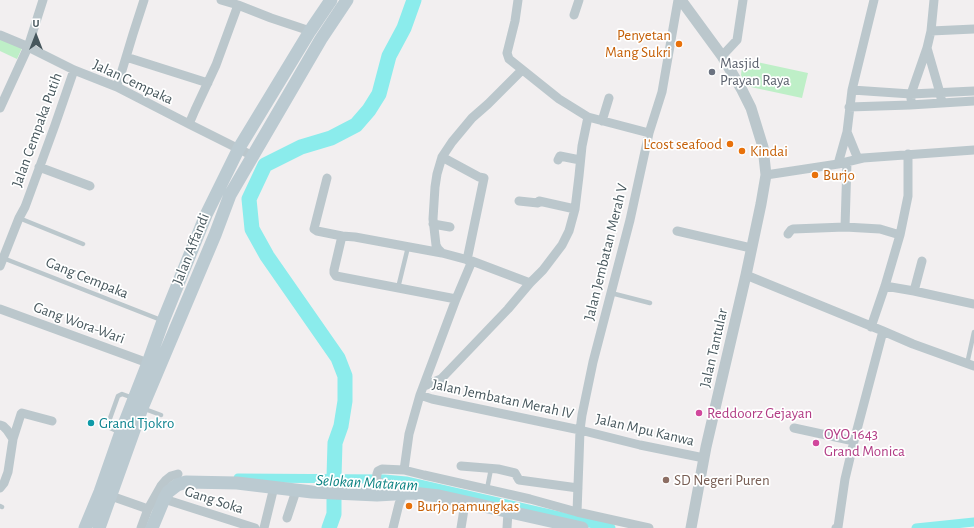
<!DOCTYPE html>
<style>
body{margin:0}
#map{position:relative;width:974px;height:528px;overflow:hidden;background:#f2eff0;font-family:"Alegreya Sans",sans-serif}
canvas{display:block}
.north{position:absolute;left:16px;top:16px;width:40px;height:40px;-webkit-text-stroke:3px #fff;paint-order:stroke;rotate:0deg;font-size:11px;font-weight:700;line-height:16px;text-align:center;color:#47575d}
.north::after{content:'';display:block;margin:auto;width:14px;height:18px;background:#47575d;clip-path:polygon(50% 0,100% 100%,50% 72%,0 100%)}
</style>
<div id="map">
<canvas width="974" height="528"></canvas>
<div class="north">U</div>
</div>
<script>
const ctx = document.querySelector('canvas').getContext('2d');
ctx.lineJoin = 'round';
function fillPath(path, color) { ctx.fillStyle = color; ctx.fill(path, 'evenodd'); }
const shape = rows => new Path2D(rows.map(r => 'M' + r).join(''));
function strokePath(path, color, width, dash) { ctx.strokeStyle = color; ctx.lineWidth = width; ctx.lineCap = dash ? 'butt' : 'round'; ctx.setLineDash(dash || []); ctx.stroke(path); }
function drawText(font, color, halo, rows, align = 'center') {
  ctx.font = font + ' "Alegreya Sans",sans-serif'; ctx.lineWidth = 3.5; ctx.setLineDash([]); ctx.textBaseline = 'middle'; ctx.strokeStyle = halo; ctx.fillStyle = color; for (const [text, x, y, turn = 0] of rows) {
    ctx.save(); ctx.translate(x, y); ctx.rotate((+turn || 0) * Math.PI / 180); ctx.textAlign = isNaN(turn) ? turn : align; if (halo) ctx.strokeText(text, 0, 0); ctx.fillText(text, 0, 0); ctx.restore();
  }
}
fillPath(shape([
 [0,38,22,48,17,59,0,51],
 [743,59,808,73,802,98,746,86,741,75]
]), '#beefc7');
strokePath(shape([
 [238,478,384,479,406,481,611,528],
 [916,528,974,522]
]), '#8becec', 9);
strokePath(shape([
 [329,528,334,514,334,477,335,443,341,426,345,401,345,376,338,358,267,256,252,229,249,199,265,165,301,147,331,138,356,125,369,110,379,94,389,56,404,28,414,0]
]), '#8becec', 15);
strokePath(shape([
 [19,218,83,244],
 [3,258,161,320],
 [398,288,408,247],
 [611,293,650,303],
 [967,364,974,332],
 [142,408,161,415],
 [119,432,110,428,108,426,108,424,118,396,122,394,133,398],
 [487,489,491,469],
 [0,506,2,507]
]), '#bbc7cc', 4.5);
strokePath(shape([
 [221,0,238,5,271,18,310,31],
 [518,0,515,21,507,53,509,59,559,99,588,117,649,133],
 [574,15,579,0],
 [931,31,974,29],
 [0,35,24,45,74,70,117,87,189,124,253,156],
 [927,48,940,93,941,98],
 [722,56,737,40,743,0],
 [126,57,208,83],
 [117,87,133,34,144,0],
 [852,90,911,94,974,91],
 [911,99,911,94,927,48,931,31,934,0],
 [849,107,910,105,974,101],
 [0,108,28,47,43,0],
 [602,121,609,98],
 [189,124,195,110,216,65,238,5],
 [847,132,858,159],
 [442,157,479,177,484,178,467,260],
 [558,160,560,156,580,160],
 [838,164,847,132,852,90,874,0],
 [39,167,90,186],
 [766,175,838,164,863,158,974,150],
 [327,178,314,229,317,231,342,236],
 [519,201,538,203,539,201,575,209],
 [433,224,450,227],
 [845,227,847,162],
 [677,231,751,248],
 [788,234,791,230,793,229,845,227,880,229,900,235],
 [442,253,438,249,436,245,433,219,435,187,437,174,442,157,452,142,472,118,488,104,522,70],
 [0,266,19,218,25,207,55,125,74,70],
 [746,275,883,331,913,344,974,366],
 [885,286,914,291,974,304],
 [914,291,922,261],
 [456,299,336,276,334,273,334,270,342,236,355,237,442,253,472,261,530,283],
 [0,309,148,363],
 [871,327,885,286,900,235,908,196,908,154],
 [424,386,441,379,508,309,530,283,543,270,562,245,569,231,575,209,579,176,582,146,588,117],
 [420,395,432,399,580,430,640,445,704,458],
 [0,425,3,426,7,430,13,439,8,472,4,483,0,488],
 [794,428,854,441],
 [13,439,21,414,22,413,52,421],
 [461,466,498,469,515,473,519,480,578,488],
 [404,470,409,434,420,395,456,299,472,261],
 [111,496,148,509],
 [164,499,255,528],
 [577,512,579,459,580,430,582,415,593,362,630,220,649,133,662,92,678,0],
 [287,518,295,494,295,490],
 [141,528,148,509,161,486,166,480,171,476,178,474],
 [264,528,274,487],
 [393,528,399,504,403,494,402,487,400,486,381,483,376,480,377,474,378,471,382,469,404,470,424,475,530,499,577,512,649,528],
 [461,528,465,503],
 [507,528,508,512],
 [836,528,838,527,845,479,854,441,883,331]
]), '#bbc7cc', 9);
strokePath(shape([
 [681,0,722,56,742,90,751,108,763,147,766,175,761,204,746,275,706,447,691,528]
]), '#bbc7cc', 11);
strokePath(shape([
 [85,528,100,492,121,432,148,363,163,321,206,215,239,148,310,31,331,0],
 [99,528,142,408,215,235,230,195,321,39,347,0],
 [152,528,164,499,168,492,177,485,186,482,237,483,312,492,377,495,412,493,439,496,582,528]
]), '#bbcad1', 13);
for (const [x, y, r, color] of [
 [679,44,4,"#e8710a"],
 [712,72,4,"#6b7280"],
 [730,144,4,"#e8710a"],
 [742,151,4,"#e8710a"],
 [815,175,4,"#e8710a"],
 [699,413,4,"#d1479c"],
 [91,423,4,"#0f9aa8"],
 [816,443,4,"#d1479c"],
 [666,480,4,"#8d6e63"],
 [409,506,4,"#e8710a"]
]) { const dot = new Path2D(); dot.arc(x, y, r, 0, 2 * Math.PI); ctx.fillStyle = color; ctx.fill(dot); strokePath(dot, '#fff', 1.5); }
drawText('15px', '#c56008', '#fff', [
 ["Penyetan",671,35,"right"],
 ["Mang Sukri",671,52,"right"],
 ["L'cost seafood",722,144,"right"],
 ["Kindai",750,151],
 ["Burjo",823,175],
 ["Burjo pamungkas",417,506]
], 'left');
drawText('15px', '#5b616d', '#fff', [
 ["Masjid",720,63],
 ["Prayan Raya",720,80]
], 'left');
drawText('15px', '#47575d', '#fff', [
 ["Jalan Cempaka",133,82,25],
 ["Jalan Cempaka Putih",37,130,-70],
 ["Jalan Affandi",191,249,-68],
 ["Jalan Jembatan Merah V",606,252,-76],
 ["Gang Cempaka",87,278,22],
 ["Gang Wora-Wari",79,323,20],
 ["Jalan Tantular",714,348,-77],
 ["Jalan Jembatan Merah IV",503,399,12],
 ["Jalan Mpu Kanwa",645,430,13],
 ["Gang Soka",214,500,18]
]);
drawText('15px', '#b23c85', '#fff', [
 ["Reddoorz Gejayan",707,413],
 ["OYO 1643",824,434],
 ["Grand Monica",824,451]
], 'left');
drawText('15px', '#0d838f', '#fff', [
 ["Grand Tjokro",99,423]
], 'left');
drawText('15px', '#785e54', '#fff', [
 ["SD Negeri Puren",674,480]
], 'left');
drawText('italic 16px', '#0e8484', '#fff', [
 ["Selokan Mataram",367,483,3]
]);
</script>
